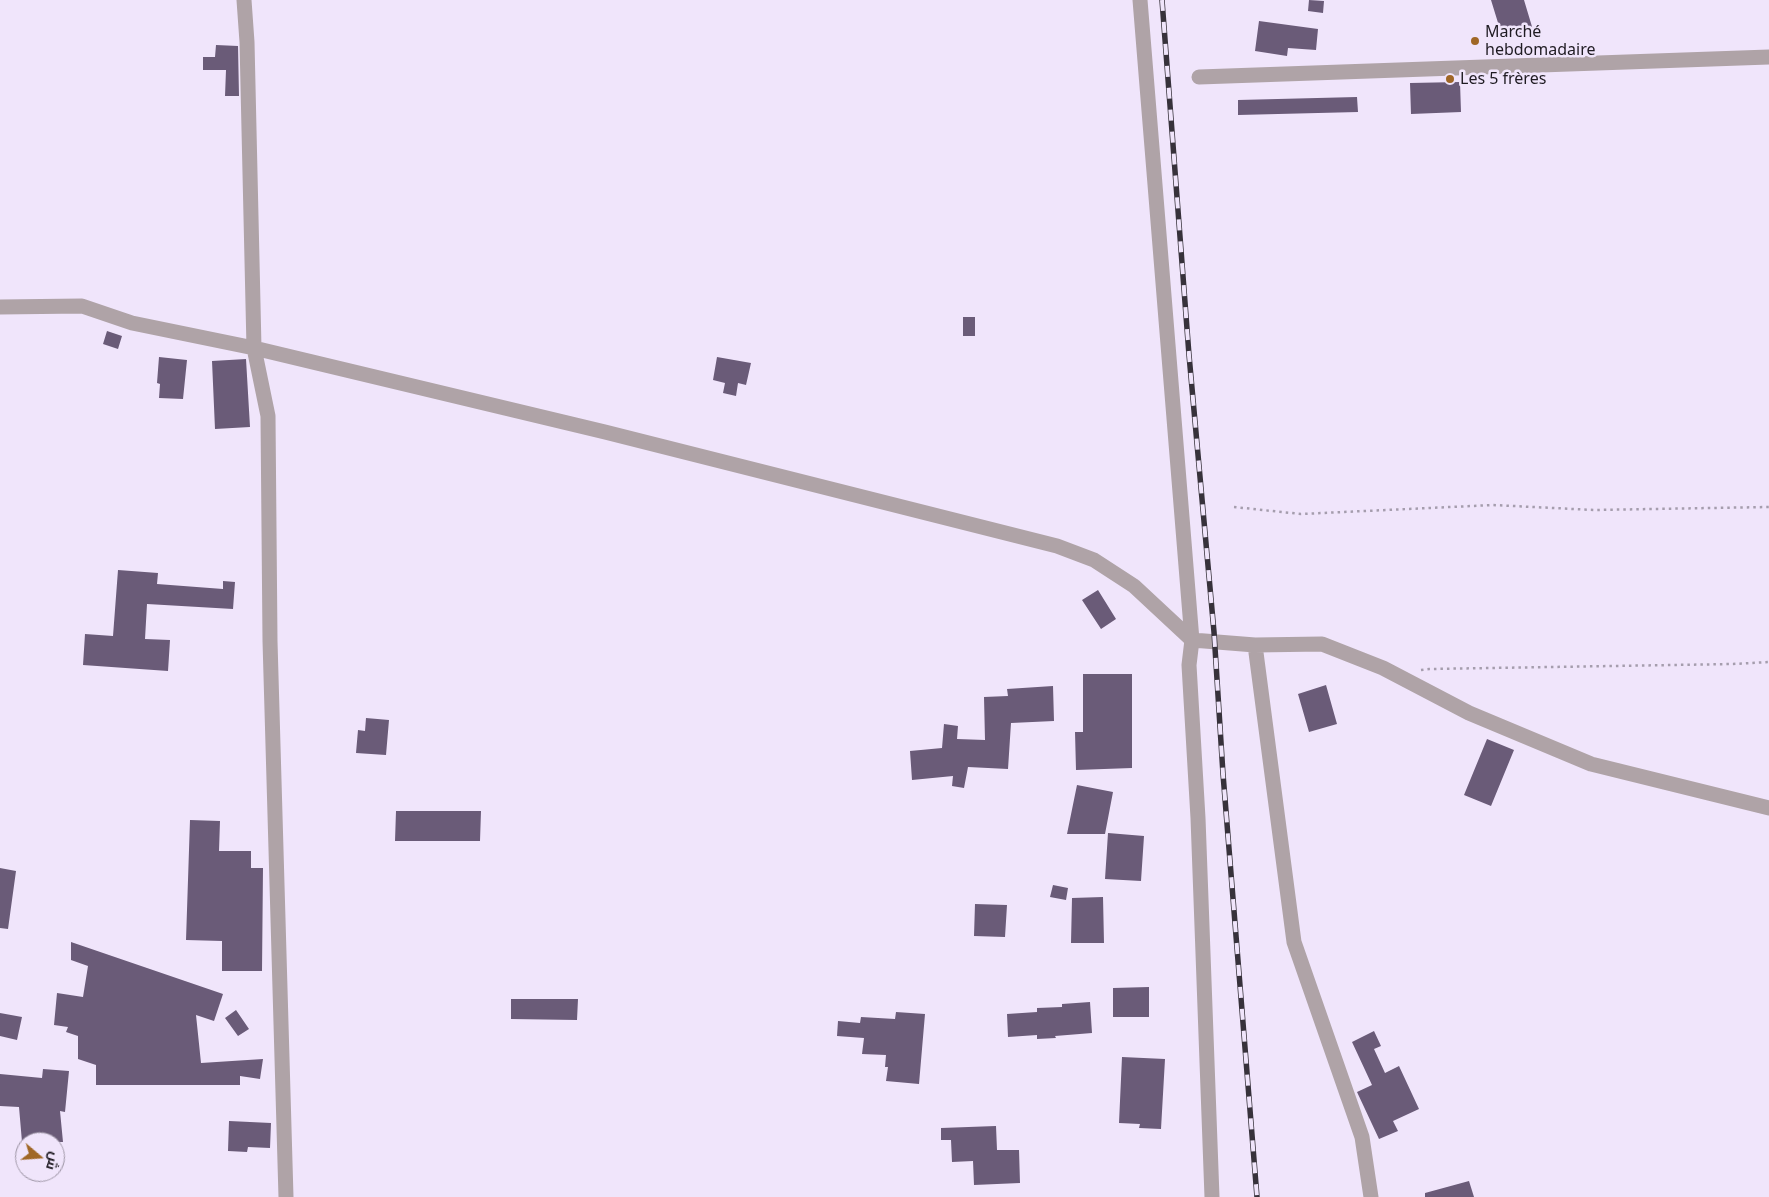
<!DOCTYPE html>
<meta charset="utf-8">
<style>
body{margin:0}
#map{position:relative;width:1769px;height:1197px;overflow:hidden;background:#f0e5fb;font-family:"Noto Sans",Cairo,sans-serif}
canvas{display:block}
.north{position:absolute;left:15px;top:1132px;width:50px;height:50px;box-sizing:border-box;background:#f0e5fb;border:1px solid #9c94a4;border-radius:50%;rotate:108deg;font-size:14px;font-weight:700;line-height:20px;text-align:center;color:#1f1b22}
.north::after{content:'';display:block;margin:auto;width:18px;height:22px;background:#a06726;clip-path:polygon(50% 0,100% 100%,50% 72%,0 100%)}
</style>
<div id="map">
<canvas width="1769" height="1197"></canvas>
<div class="north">ش</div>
</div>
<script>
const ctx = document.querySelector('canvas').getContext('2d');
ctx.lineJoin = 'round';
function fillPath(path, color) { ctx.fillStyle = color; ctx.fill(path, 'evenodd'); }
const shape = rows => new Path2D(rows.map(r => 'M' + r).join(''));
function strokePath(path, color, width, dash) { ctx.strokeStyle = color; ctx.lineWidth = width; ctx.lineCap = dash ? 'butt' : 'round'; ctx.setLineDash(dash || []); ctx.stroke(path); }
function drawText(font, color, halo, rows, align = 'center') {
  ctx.font = font + ' "Noto Sans",sans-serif'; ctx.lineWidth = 5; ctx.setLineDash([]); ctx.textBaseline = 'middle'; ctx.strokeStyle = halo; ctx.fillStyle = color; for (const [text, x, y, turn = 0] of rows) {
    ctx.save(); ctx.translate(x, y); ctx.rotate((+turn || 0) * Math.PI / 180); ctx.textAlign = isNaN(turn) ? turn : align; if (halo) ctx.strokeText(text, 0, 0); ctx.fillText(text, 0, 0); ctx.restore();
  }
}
fillPath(shape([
 [1309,0,1324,1,1323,13,1308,11],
 [1491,0,1524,0,1533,30,1503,39],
 [1259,21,1318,29,1316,50,1288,48,1287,56,1255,51],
 [216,45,238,46,239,96,225,96,226,70,203,70,203,57,215,57],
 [1460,82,1461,112,1411,114,1410,83],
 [1357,97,1358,112,1238,115,1238,100],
 [963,317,975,317,975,336,963,336],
 [107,331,122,336,118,349,103,344],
 [159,357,187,360,183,399,159,398,160,384,157,383],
 [717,357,751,363,746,385,738,383,736,396,723,393,725,383,713,380],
 [246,359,250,427,215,429,212,361],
 [118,570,158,573,157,584,223,589,223,581,235,582,233,609,147,604,145,639,170,640,168,671,83,665,85,634,113,636],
 [1098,590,1116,619,1101,629,1082,600],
 [1083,674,1132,674,1132,768,1076,770,1075,732,1083,732],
 [1326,685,1337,724,1309,732,1298,694],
 [1053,686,1054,721,1011,723,1008,769,968,767,964,788,952,786,953,776,912,780,910,751,942,748,944,724,958,726,957,739,985,740,984,697,1008,696,1007,689],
 [366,718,389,720,386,755,356,753,358,730,365,731],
 [1487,739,1514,750,1491,806,1464,795],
 [1077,785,1113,792,1105,834,1067,834],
 [396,811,481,811,480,841,395,841],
 [190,820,220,821,219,851,251,851,251,868,263,868,262,971,222,971,222,941,186,940],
 [1108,833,1144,836,1141,881,1105,879],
 [0,868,16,871,8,929,0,928],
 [1053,885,1068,888,1066,900,1050,897],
 [1103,897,1104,943,1071,943,1072,898],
 [975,904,1007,905,1005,937,974,936],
 [71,942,223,994,214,1021,196,1015,201,1063,263,1059,260,1079,240,1076,240,1085,96,1085,96,1065,78,1059,78,1036,66,1032,68,1027,54,1025,57,993,83,997,88,966,71,960],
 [1149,987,1149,1017,1113,1017,1113,988],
 [511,999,578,999,577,1020,511,1019],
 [1090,1002,1092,1033,1055,1036,1056,1038,1037,1039,1037,1035,1008,1037,1007,1014,1037,1012,1037,1008,1062,1007,1062,1004],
 [236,1010,249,1029,238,1036,225,1018],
 [896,1012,925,1014,919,1084,886,1081,888,1067,885,1067,886,1055,862,1054,864,1038,837,1036,838,1021,860,1023,861,1017,895,1019],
 [0,1013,22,1017,17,1040,0,1036],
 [1374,1031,1381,1046,1374,1049,1385,1073,1399,1066,1419,1109,1393,1121,1398,1131,1379,1139,1357,1092,1372,1085,1352,1042],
 [1122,1057,1165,1059,1161,1129,1139,1128,1140,1124,1119,1123],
 [43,1069,69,1071,65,1112,60,1111,63,1142,22,1142,19,1107,0,1106,0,1074,42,1078],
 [229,1121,271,1123,270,1148,248,1147,247,1152,228,1151],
 [996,1126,997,1150,1019,1150,1020,1183,974,1185,973,1161,952,1162,951,1140,941,1140,941,1128],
 [1469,1181,1474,1197,1425,1197,1425,1193]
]), '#6a5b78');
strokePath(shape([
 [1234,507,1301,514,1493,505,1594,510,1769,507],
 [1421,670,1429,669,1733,664,1769,662]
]), '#a59dad', 2.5, [2.5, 4]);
strokePath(shape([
 [244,0,247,42,254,348,268,416,270,641,286,1197],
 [1140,0,1192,640],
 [1199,77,1769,57],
 [0,307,82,306,132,323,254,348,605,432,1057,546,1094,560,1134,586,1192,640],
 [1255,645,1294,942,1362,1137,1371,1197],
 [1212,1197,1198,818,1189,665,1192,640,1255,645,1322,644,1383,668,1469,713,1591,764,1769,808]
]), '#afa3a7', 15);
const rail = shape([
 [1162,0,1189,355,1214,632,1223,774,1257,1197]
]);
strokePath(rail, '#37323b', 5.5);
strokePath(rail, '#f0e5fb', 4, [11]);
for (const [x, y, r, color] of [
 [1475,41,5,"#a06726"],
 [1450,79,5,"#a06726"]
]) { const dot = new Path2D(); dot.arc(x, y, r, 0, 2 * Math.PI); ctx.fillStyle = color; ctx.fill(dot); strokePath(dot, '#f0e5fb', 2); }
drawText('16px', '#1f1b22', '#f0e5fb', [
 ["Marché",1485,32],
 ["hebdomadaire",1485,50],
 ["Les 5 frères",1460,79]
], 'left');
</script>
